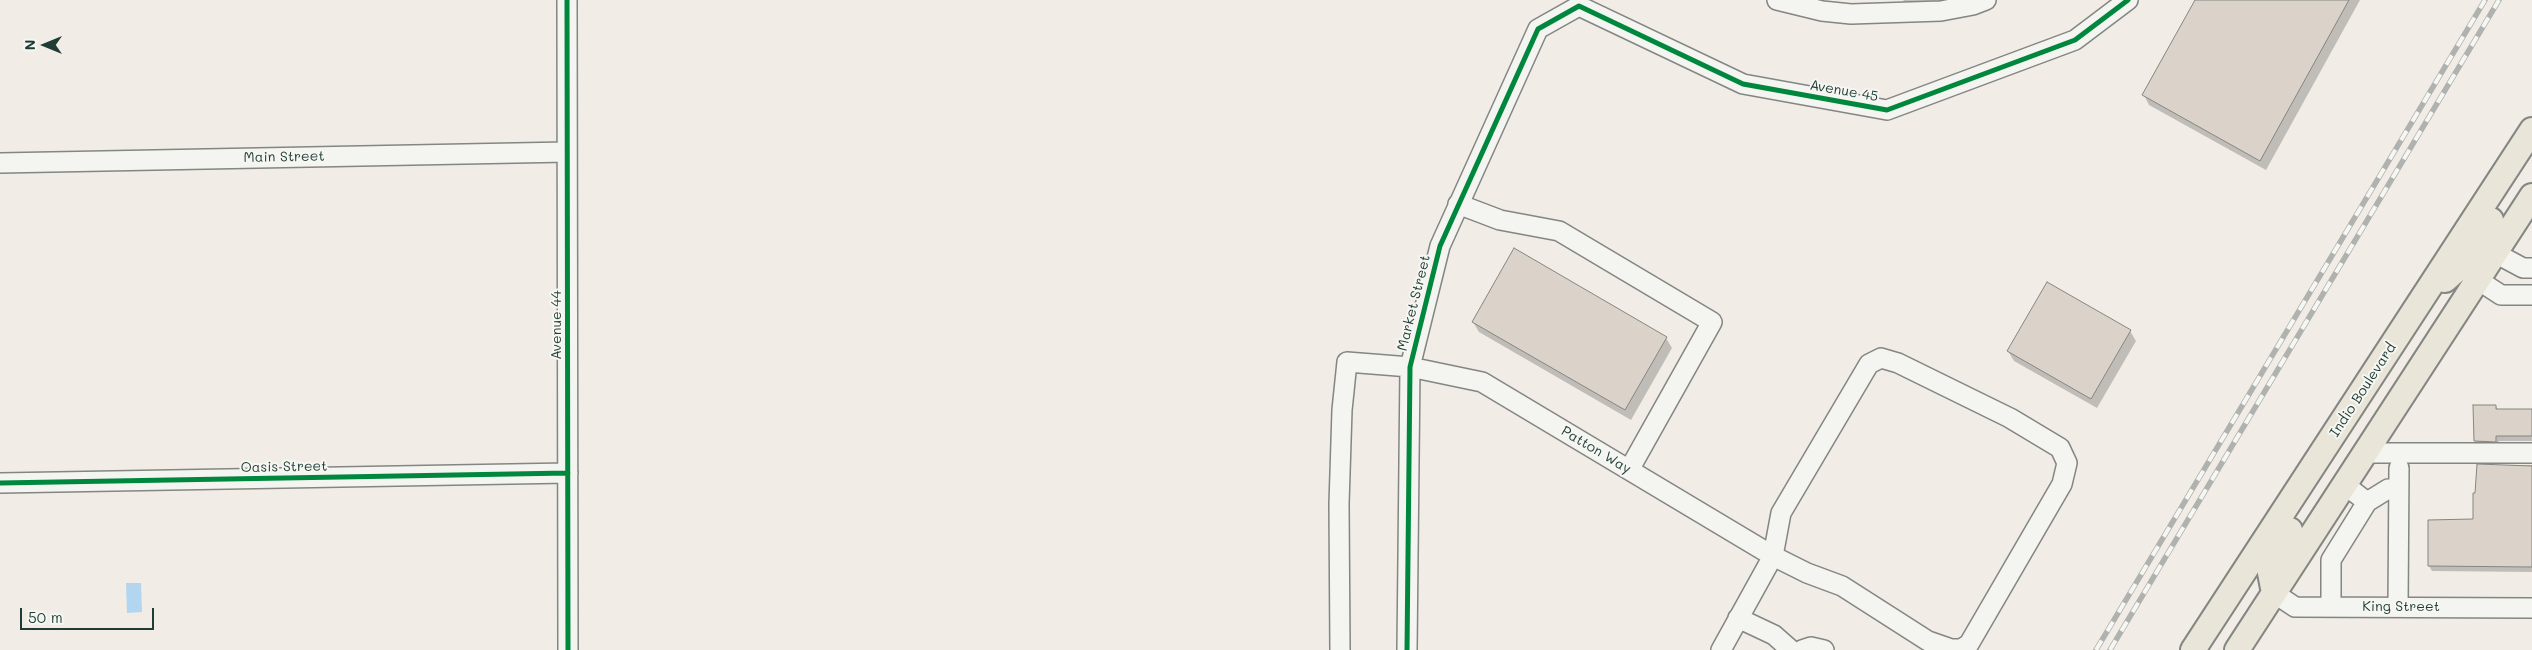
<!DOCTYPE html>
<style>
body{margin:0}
#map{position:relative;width:2532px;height:650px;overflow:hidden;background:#f1ece6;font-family:Mali,sans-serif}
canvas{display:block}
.north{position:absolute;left:20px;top:20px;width:50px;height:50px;-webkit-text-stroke:4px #f6f6f2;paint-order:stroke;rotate:270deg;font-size:14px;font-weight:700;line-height:20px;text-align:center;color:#1f3d34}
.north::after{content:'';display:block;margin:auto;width:18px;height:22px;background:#1f3d34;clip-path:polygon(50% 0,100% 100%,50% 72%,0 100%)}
.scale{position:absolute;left:20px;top:608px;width:134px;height:22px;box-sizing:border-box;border:2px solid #1f3d34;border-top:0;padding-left:6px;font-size:15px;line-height:18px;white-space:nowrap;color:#1f3d34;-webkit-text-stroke:4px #f6f6f2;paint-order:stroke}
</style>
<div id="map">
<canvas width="2532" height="650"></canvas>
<div class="north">N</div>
<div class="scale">50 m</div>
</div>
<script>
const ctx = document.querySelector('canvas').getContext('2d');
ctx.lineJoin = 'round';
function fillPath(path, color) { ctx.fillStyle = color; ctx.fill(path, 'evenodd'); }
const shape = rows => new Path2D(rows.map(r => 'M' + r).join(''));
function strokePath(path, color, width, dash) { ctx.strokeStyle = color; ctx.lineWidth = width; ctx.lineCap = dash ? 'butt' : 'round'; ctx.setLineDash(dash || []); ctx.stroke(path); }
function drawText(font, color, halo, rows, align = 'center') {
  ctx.font = font + ' Mali,sans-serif'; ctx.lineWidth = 4; ctx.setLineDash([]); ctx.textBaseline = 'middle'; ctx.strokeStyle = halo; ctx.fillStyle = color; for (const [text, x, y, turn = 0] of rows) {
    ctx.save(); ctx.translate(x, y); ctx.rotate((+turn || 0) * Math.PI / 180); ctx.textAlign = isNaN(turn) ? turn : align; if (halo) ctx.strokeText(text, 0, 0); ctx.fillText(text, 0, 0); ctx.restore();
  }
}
fillPath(shape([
 [126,583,141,583,142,612,127,613]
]), '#b2d6f0');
fillPath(shape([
 [1903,0,1973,0,1904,1],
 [2196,0,2360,0,2266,170,2149,105,2144,95],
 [1473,322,1666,338,1672,348,1631,420,1479,332],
 [2130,331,2136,341,2097,408,2014,361,2008,351],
 [2496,406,2498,410,2532,410,2532,441,2499,441,2499,446,2478,446,2475,441],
 [2478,465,2532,465,2532,572,2432,571,2429,566,2429,521,2474,521]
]), '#0003');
const building = shape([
 [2195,0,2349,0,2260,161,2142,95,2195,0],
 [1514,248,1667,337,1625,410,1472,322,1514,248],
 [2047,282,2131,330,2091,399,2007,351,2047,282],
 [2473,405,2496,405,2496,409,2532,409,2532,436,2496,436,2496,442,2474,441,2473,405],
 [2477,464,2532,466,2532,567,2428,566,2428,520,2473,519,2473,493,2475,493,2477,464]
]);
fillPath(building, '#dbd3c9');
strokePath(building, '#838682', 1);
const minor = shape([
 [567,0,568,650],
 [1777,0,1822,11,1851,14,1941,11,1973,5,1986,0],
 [1579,6,1743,84,1887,110,2075,40,2128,0],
 [0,163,567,152],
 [1458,204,1500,220,1559,231,1712,322,1629,470],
 [2495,253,2523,268,2532,268],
 [2478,280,2501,295,2532,295],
 [2366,453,2532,453],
 [0,483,568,473],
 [2367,502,2388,489,2398,489],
 [2274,593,2295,607,2532,608],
 [2331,607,2331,560,2367,502,2345,485],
 [2398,607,2399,468],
 [1738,618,1774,635,1791,650],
 [1340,650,1339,504,1342,410,1347,362,1410,367,1482,382,1773,556,1807,573,1842,586,1928,641,1951,649,1961,649,1969,644,2062,484,2067,463,2060,448,2010,418,1898,363,1881,358,1869,364,1781,513,1773,556,1721,650],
 [1407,650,1410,367,1440,246,1538,29,1579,6],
 [1802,650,1811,647,1824,650]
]);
const major = shape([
 [2445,280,2472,256,2491,220],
 [2274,593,2270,573,2275,553,2290,530],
 [2193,650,2532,130],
 [2237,650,2532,196]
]);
strokePath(minor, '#838682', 22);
strokePath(major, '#838682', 28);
strokePath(minor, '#f4f4f1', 19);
strokePath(major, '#e9e5d8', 24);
const rail = shape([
 [2096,650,2485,0],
 [2110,650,2499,0]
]);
strokePath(rail, '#b0b2b0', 5.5);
strokePath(rail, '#f6f6f2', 4, [11]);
strokePath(shape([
 [567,0,568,650],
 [0,483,568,473],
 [1407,650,1410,367,1440,246,1538,29,1579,6,1743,84,1887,110,2075,40,2128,0]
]), '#00873e', 5);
drawText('14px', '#1f3d34', '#f6f6f2', [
 ["Avenue 45",1844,91,10],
 ["Main Street",284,157,-1],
 ["Market Street",1414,303,-76],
 ["Avenue 44",557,325,-90],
 ["Indio Boulevard",2363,390,-57],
 ["Patton Way",1596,450,31],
 ["Oasis Street",284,467,-1],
 ["King Street",2401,607]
]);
</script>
